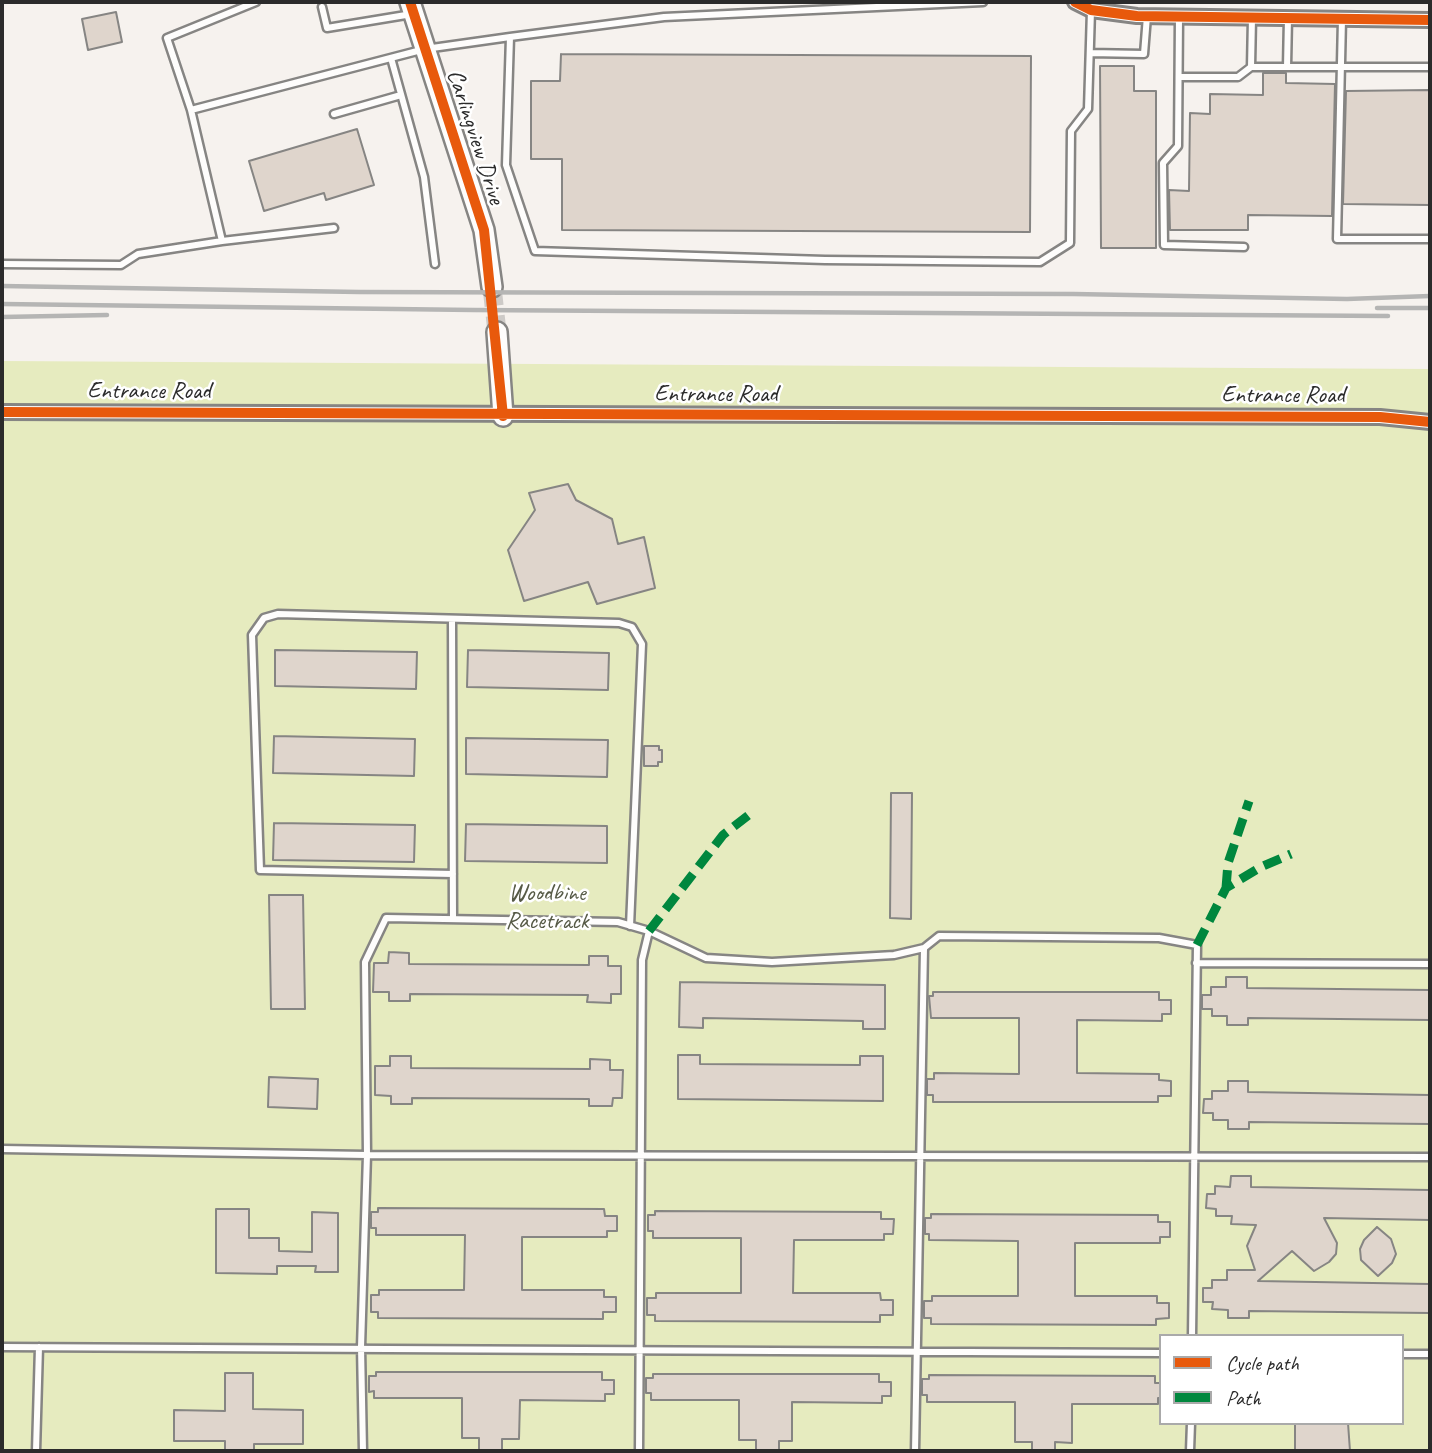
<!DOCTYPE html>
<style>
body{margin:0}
#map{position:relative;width:1432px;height:1453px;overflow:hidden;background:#f6f2ee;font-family:Caveat,sans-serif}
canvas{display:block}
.frame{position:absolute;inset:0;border:4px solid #2b2b2b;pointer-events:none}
.legend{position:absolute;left:1159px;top:1334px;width:245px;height:91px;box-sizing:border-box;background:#fff;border:2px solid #aaa;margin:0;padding:9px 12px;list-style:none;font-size:21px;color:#2b2b2b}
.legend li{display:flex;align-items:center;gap:14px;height:35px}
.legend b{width:35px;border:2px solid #aaa}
</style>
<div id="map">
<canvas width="1432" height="1453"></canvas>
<div class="frame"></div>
<ul class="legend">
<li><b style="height:9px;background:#e8590c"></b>Cycle path</li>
<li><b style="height:9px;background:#00873e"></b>Path</li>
</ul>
</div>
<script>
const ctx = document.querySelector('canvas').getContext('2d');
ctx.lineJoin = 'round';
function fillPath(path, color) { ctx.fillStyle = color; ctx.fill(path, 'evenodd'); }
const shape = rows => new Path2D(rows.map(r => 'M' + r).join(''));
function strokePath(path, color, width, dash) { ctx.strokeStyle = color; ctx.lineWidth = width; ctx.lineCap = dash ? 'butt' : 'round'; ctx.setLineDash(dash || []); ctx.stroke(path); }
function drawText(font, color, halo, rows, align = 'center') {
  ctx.font = font + ' Caveat,sans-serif'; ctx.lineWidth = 5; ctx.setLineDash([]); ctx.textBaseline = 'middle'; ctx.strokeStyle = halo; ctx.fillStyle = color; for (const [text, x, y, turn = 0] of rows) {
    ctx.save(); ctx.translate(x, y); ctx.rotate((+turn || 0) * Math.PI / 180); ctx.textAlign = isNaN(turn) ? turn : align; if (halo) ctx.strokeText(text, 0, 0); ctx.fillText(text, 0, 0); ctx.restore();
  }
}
fillPath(shape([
 [2,361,1430,369,1430,1451,2,1451],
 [1161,1336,1402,1336,1402,1423,1161,1423]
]), '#e6ebbf');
const building = shape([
 [116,12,122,42,88,50,82,19,116,12],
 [561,54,1031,56,1030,232,562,230,562,159,531,159,531,81,560,81,561,54],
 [1100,66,1134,66,1134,91,1156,91,1156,248,1101,248,1100,66],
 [1263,73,1286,73,1286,83,1335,84,1332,216,1248,215,1248,230,1170,230,1169,190,1189,191,1190,113,1210,114,1210,94,1263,95,1263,73],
 [1430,90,1430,205,1343,204,1346,91,1430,90],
 [357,129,374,185,326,200,324,193,264,211,249,161,357,129],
 [568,484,576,500,612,519,618,544,644,537,655,588,597,604,588,582,524,601,508,550,535,510,529,493,568,484],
 [275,650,417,652,416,689,275,686,275,650],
 [468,650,609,653,608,690,467,687,468,650],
 [274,736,415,739,414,776,273,773,274,736],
 [466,738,608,740,607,777,466,774,466,738],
 [644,746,659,746,659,750,662,750,662,762,658,762,658,766,644,766,644,746],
 [891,793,912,793,911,919,890,918,891,793],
 [274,823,415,825,414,862,273,860,274,823],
 [466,824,607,826,607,863,465,861,466,824],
 [269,895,303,895,305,1009,271,1009,269,895],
 [389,952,409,953,409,964,589,965,589,956,608,956,608,966,621,966,621,994,611,994,611,1003,587,1002,588,995,410,994,410,1001,389,1001,389,992,373,992,374,963,388,963,389,952],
 [1226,977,1247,977,1247,988,1430,990,1430,1020,1248,1018,1248,1025,1227,1025,1227,1016,1212,1016,1212,1009,1202,1009,1202,995,1211,995,1211,987,1226,987,1226,977],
 [680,982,885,985,885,1029,863,1029,863,1021,703,1018,703,1028,679,1027,680,982],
 [933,992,1159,992,1159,1000,1171,1000,1171,1014,1162,1014,1162,1021,1077,1020,1077,1073,1159,1074,1159,1080,1171,1081,1171,1096,1158,1096,1158,1102,933,1102,933,1095,927,1095,927,1079,934,1079,934,1073,1019,1074,1019,1018,931,1018,929,996,933,996,933,992],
 [678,1055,700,1055,700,1064,860,1065,860,1056,883,1056,883,1101,678,1099,678,1055],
 [390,1056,411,1056,411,1068,590,1069,590,1059,610,1060,610,1070,623,1070,622,1098,613,1098,612,1106,589,1106,589,1099,412,1098,412,1104,391,1104,391,1096,375,1095,375,1066,390,1066,390,1056],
 [269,1077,318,1079,317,1109,268,1107,269,1077],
 [1228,1081,1248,1081,1248,1092,1430,1095,1430,1124,1249,1122,1249,1129,1228,1129,1228,1120,1213,1120,1213,1113,1203,1113,1204,1099,1212,1099,1212,1091,1228,1091,1228,1081],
 [1231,1176,1251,1176,1251,1187,1430,1190,1430,1220,1324,1218,1337,1243,1336,1254,1329,1262,1314,1271,1292,1251,1258,1281,1430,1284,1430,1313,1249,1311,1249,1318,1228,1318,1228,1310,1212,1309,1213,1302,1203,1302,1203,1288,1212,1288,1212,1280,1227,1280,1227,1270,1255,1270,1247,1246,1256,1225,1231,1224,1232,1216,1216,1216,1216,1209,1206,1208,1207,1194,1215,1194,1215,1186,1230,1187,1231,1176],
 [378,1208,604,1209,605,1216,617,1216,617,1231,607,1231,607,1237,522,1237,522,1290,604,1290,604,1297,616,1297,616,1312,603,1312,603,1319,378,1318,378,1312,371,1312,371,1295,379,1295,379,1290,464,1290,465,1235,376,1235,376,1228,371,1228,371,1212,378,1212,378,1208],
 [216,1209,249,1209,249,1238,279,1238,279,1251,312,1252,312,1212,338,1213,338,1272,315,1272,316,1266,277,1266,277,1274,216,1273,216,1209],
 [655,1211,881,1212,881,1219,894,1219,893,1234,884,1234,884,1240,794,1240,793,1293,880,1293,881,1300,893,1300,893,1315,880,1315,880,1322,655,1321,655,1315,647,1315,647,1298,656,1298,656,1293,741,1293,741,1238,653,1238,653,1231,648,1231,648,1215,655,1215,655,1211],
 [931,1214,1158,1215,1158,1222,1170,1222,1170,1237,1160,1237,1160,1243,1075,1243,1075,1296,1157,1296,1157,1303,1169,1303,1169,1318,1156,1319,1156,1325,931,1324,931,1318,924,1318,924,1301,932,1301,932,1296,1018,1296,1018,1241,929,1240,929,1234,925,1234,925,1218,931,1218,931,1214],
 [1377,1227,1391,1239,1396,1254,1392,1263,1378,1276,1361,1260,1360,1249,1364,1240,1377,1227],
 [376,1372,602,1372,602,1380,614,1380,614,1394,605,1394,605,1401,520,1400,519,1439,502,1439,502,1451,479,1451,479,1438,462,1438,462,1398,374,1398,374,1391,369,1392,369,1376,376,1376,376,1372],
 [225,1373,253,1373,253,1409,303,1410,303,1444,254,1444,254,1451,225,1451,225,1441,174,1441,174,1410,225,1411,225,1373],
 [653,1374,879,1374,879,1382,891,1382,891,1396,882,1396,882,1403,792,1402,792,1441,779,1441,779,1451,756,1451,756,1440,739,1440,739,1400,651,1400,651,1393,646,1393,646,1378,653,1378,653,1374],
 [929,1375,1155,1376,1155,1383,1161,1383,1161,1398,1158,1398,1158,1404,1072,1404,1072,1443,1055,1442,1055,1451,1032,1451,1032,1442,1015,1442,1015,1402,927,1402,927,1395,922,1395,922,1379,929,1379,929,1375],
 [1295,1423,1348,1423,1350,1451,1295,1451,1295,1423]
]);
fillPath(building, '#dfd5cc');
strokePath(building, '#868583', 2);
strokePath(shape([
 [492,287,497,332]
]), '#cdcac7', 19, [19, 10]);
const lane = shape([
 [256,2,167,38,191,110,425,49,510,37,664,17,983,2],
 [322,7,327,28,412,14],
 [1179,17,1178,146,1163,163,1164,245,1244,247],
 [1342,19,1337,239,1430,239],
 [510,37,506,165,535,251,825,260,1040,262,1070,243,1071,131,1088,109,1091,10],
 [1090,53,1144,54,1147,16],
 [391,58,424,177,435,264],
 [1251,67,1252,18],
 [1287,67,1288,18],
 [1179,77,1238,77,1251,67,1430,67],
 [191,110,222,241,334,228],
 [334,114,401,95],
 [2,264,121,265,138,254,222,241],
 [452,619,453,919],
 [453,874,260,870,252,635,264,618,278,614,619,623,632,627,642,644,630,926],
 [1196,963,1430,964],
 [2,1149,367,1155,1430,1157],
 [2,1347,1161,1353],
 [1402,1354,1430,1354],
 [36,1451,39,1347],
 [363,1451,361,1347,367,1155,365,962,386,918,618,922,649,931,706,958,772,962,894,955,924,948,939,936,1159,938,1197,945,1192,1336],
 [639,1451,642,960,649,931],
 [915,1451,924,948],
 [1190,1451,1191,1423]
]);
const street = shape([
 [1075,2,1091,10,1137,16,1430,20],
 [2,412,1380,417,1430,422]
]);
const secondary = shape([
 [410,2,484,230,492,287],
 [497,332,503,416]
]);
strokePath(lane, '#868583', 11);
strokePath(street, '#868583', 18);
strokePath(secondary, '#868583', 24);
strokePath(lane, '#fefdfc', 6);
strokePath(street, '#fefdfc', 12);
strokePath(secondary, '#fefdfc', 19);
strokePath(shape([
 [2,286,359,292,1074,294,1347,299,1430,296],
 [2,304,473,310,1388,316],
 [1377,308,1430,308],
 [2,317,107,315]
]), '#b5b5b4', 4.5);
strokePath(shape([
 [1226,888,1228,863,1249,801],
 [649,931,723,835,750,814],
 [1197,945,1226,888,1261,867,1291,854]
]), '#00873e', 9, [18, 9]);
strokePath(shape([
 [410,2,484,230,503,416],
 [1075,2,1091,10,1137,16,1430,20],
 [2,412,1380,417,1430,422]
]), '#e8590c', 10);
drawText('24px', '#2b2b2b', '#fff', [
 ["Carlingview Drive",475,137,72],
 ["Entrance Road",149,392],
 ["Entrance Road",716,395],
 ["Entrance Road",1283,396]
]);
drawText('24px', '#565a46', '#fff', [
 ["Woodbine",547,894],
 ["Racetrack",547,922]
]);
</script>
